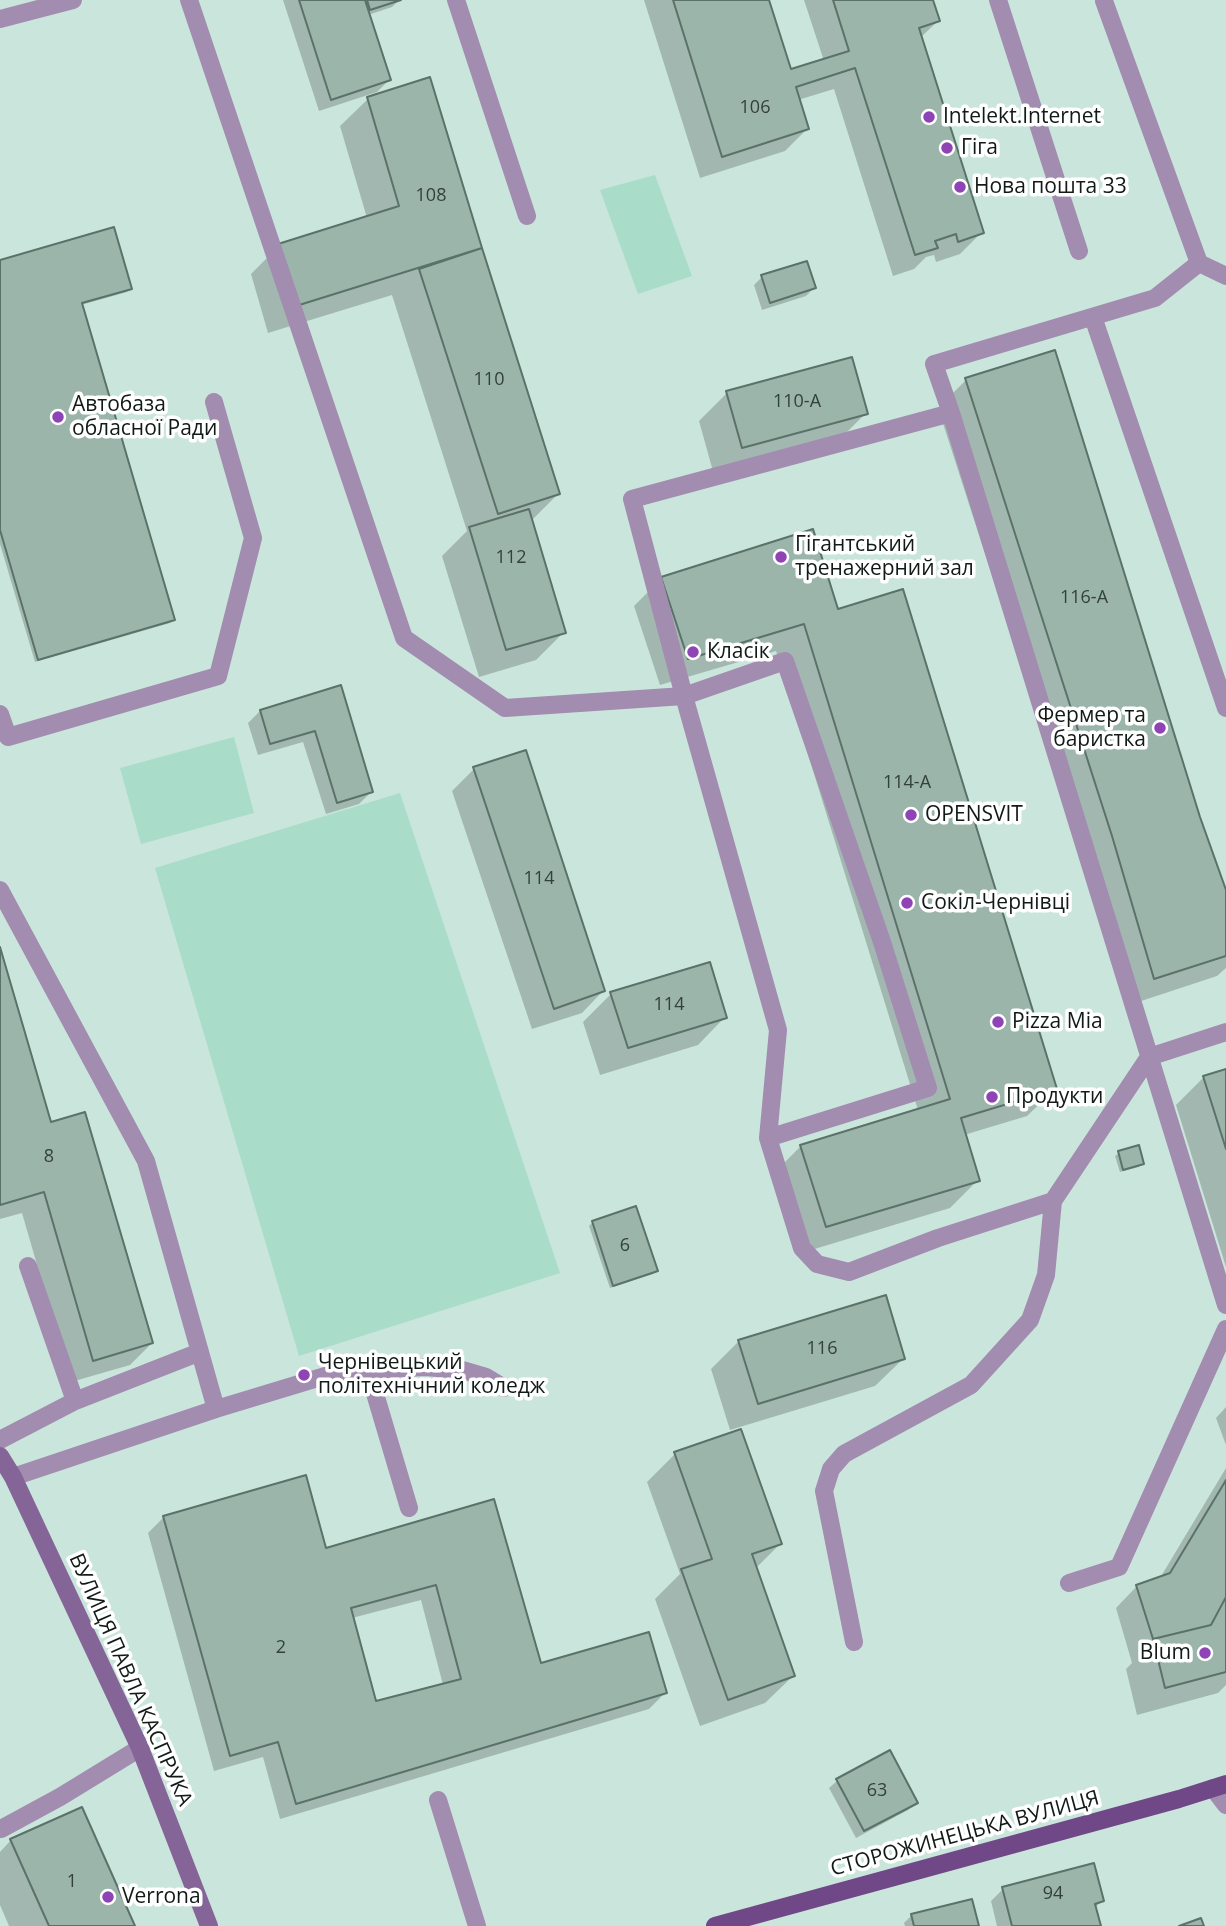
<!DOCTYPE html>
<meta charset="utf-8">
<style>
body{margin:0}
canvas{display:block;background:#cae5db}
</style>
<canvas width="1226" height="1926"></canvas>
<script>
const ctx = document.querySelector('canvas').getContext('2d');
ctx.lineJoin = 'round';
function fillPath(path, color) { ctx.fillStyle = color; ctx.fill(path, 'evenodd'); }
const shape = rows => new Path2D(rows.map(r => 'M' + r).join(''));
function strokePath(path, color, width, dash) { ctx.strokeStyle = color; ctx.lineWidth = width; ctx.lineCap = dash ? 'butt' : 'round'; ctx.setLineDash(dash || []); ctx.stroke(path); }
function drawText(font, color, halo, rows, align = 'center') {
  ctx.font = font + ' "Open Sans",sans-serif'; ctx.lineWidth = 7; ctx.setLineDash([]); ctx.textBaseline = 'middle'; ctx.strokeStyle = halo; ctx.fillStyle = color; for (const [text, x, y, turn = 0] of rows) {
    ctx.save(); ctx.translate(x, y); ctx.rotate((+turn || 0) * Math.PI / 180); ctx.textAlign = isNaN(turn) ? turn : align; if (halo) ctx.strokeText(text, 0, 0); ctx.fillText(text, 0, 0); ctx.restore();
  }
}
fillPath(shape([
 [655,175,692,276,638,294,600,190],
 [234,737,254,813,141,844,120,768],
 [400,793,560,1273,299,1356,155,868]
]), '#aadcca');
fillPath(shape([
 [283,0,399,0,392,7,368,15,389,80,377,92,319,111],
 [644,0,767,0,790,71,824,61,804,0,934,0,932,3,938,21,920,38,982,232,960,254,936,262,934,255,926,257,914,269,893,276,834,89,798,100,807,129,785,151,700,178],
 [429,79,558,494,531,521,564,632,536,660,479,677,442,556,467,531,392,295,268,333,251,274,279,246,367,218,340,126,368,99],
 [0,262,130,288,127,292,81,305,173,619,170,623,35,662,0,544],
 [762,277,814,288,806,296,762,310,754,285],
 [966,380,1198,817,1226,895,1226,968,1217,976,1126,1006,1085,864,938,408],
 [727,393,866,413,838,441,714,475,699,421],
 [662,578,837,611,1055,1089,1027,1116,964,1135,978,1180,950,1208,798,1254,773,1174,801,1146,918,1110,776,651,660,685,634,606],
 [340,687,371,792,359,804,326,814,303,742,258,755,248,723,260,711],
 [474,769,603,991,582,1013,532,1029,452,791],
 [0,954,50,1124,152,1343,130,1365,71,1382,22,1213,0,1219],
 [611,994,725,1017,698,1045,600,1075,583,1022],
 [1226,1071,1226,1267,1176,1105,1204,1077],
 [1119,1153,1142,1163,1139,1167,1120,1172,1115,1156],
 [635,1208,656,1271,653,1274,610,1288,589,1226,592,1223],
 [739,1341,903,1359,875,1386,730,1430,711,1369],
 [1226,1407,1226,1445,1216,1418],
 [675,1454,780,1544,755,1569,793,1676,765,1703,700,1726,655,1599,680,1574,647,1482],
 [1226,1468,1226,1685,1218,1693,1137,1715,1126,1669,1132,1663,1116,1608,1137,1586,1160,1578],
 [493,1501,540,1665,665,1693,649,1709,280,1819,263,1757,214,1771,148,1533,164,1517,324,1550],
 [421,1600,443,1685,375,1703,352,1618],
 [837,1781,916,1802,908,1810,856,1838,829,1788],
 [11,1840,133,1926,9,1926,0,1905,0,1852],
 [1003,1889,1102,1900,1095,1908,1099,1926,997,1926,991,1901],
 [912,1915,977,1926,905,1926,904,1923]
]), '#0003');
const building = shape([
 [299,0,365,0,391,80,331,100,299,0],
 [367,0,401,0,370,10,367,0],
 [673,0,769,0,791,69,849,51,833,0,933,0,940,21,919,28,984,233,958,242,956,234,935,241,938,248,915,255,855,68,796,87,809,129,722,157,673,0],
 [430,77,482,248,296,306,278,244,399,206,367,97,430,77],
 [114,227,132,289,82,303,175,620,38,660,0,530,0,260,114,227],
 [482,248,560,494,498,514,419,269,482,248],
 [807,261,816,288,770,303,761,275,807,261],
 [1055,350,1200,817,1226,890,1226,956,1154,979,1112,836,965,378,1055,350],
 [852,357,868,414,742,448,726,391,852,357],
 [529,509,566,633,506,650,469,527,529,509],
 [813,529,838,609,903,589,1057,1089,961,1118,980,1181,826,1227,800,1145,950,1099,804,624,688,659,661,577,813,529],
 [341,685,373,792,337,803,315,731,270,744,260,710,341,685],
 [526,750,605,991,554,1009,473,767,526,750],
 [0,947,51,1122,85,1112,153,1343,93,1361,44,1192,0,1205,0,947],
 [710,962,727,1018,628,1048,610,992,710,962],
 [1226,1069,1226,1149,1203,1076,1226,1069],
 [1139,1145,1144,1164,1123,1170,1118,1151,1139,1145],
 [636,1206,658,1271,613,1286,592,1221,636,1206],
 [886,1295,905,1359,758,1404,738,1340,886,1295],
 [741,1429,782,1544,752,1554,795,1676,728,1700,681,1569,712,1559,674,1452,741,1429],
 [306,1475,326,1548,494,1499,541,1663,649,1632,667,1693,296,1804,278,1742,230,1756,163,1516,306,1475],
 [436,1585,461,1679,376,1701,351,1608,436,1585],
 [1226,1480,1226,1597,1211,1625,1153,1639,1136,1585,1170,1573,1226,1480],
 [1226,1597,1226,1672,1165,1688,1153,1639,1211,1625,1226,1597],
 [890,1750,918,1803,864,1831,836,1779,890,1750],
 [82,1807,135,1926,49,1926,10,1839,82,1807],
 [1094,1863,1104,1901,1095,1904,1101,1926,1012,1926,1002,1887,1094,1863],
 [972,1899,979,1926,914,1926,911,1914,972,1899],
 [1201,1918,1204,1926,1179,1926,1201,1918]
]);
fillPath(building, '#9bb5ab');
strokePath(building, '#5a7269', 2);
strokePath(shape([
 [189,0,404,638,505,708,684,696,785,661,882,942,928,1088,768,1138],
 [456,0,527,216],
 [998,0,1079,251],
 [0,19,73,0],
 [1093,317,1226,708],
 [951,413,934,364,1155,298,1199,263],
 [0,714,8,737,218,676,253,538,214,402],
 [0,890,146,1161,216,1409],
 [1053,1201,1149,1057,1226,1032],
 [28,1266,75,1401],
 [368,1370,425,1367,462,1370,486,1377,504,1388],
 [0,1440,75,1401,200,1352],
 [13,1477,216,1409,338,1372,368,1370,409,1508],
 [1069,1583,1119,1567,1226,1329],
 [854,1642,824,1491,831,1469,844,1454,971,1385,1030,1320,1046,1275,1053,1201,938,1238,849,1272,817,1264,802,1248,768,1138,778,1030,684,696,632,499,951,413,1226,1305],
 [1213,1788,1226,1805],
 [438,1800,477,1926],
 [1,1829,60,1797,140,1748]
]), '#a28cb0', 18);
strokePath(shape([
 [1104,1,1199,263,1226,276]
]), '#a28cb0', 18);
strokePath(shape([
 [0,1456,13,1477,140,1748,209,1926]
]), '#856498', 18);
strokePath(shape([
 [715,1926,1179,1799,1226,1784]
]), '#704787', 18);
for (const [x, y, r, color] of [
 [929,117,7,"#8f44b6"],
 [947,148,7,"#8f44b6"],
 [960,187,7,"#8f44b6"],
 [58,417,7,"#8f44b6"],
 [781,557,7,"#8f44b6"],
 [693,652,7,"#8f44b6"],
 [1160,728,7,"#8f44b6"],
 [911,815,7,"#8f44b6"],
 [907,903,7,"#8f44b6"],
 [998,1022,7,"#8f44b6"],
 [992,1097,7,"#8f44b6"],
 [304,1375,7,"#8f44b6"],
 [1205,1653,7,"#8f44b6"],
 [108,1897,7,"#8f44b6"]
]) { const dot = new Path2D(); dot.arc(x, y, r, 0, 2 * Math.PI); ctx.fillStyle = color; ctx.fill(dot); strokePath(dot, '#fff', 2.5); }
drawText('18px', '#33413b', null, [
 ["106",755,108],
 ["108",431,196],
 ["110",489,380],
 ["110-А",797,402],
 ["112",511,558],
 ["116-А",1084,598],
 ["114-А",907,783],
 ["114",539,879],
 ["114",669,1005],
 ["8",49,1157],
 ["6",625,1246],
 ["116",822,1349],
 ["2",281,1648],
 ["63",877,1791],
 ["1",72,1882],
 ["94",1053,1894]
]);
drawText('21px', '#101a16', '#fff', [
 ["Intelekt.Internet",943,117],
 ["Гіга",961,148],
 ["Нова пошта 33",974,187],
 ["Автобаза",72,405],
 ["обласної Ради",72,429],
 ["Гігантський",795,545],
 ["тренажерний зал",795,569],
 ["Класік",707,652],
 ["Фермер та",1146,716,"right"],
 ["баристка",1146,740,"right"],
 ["OPENSVIT",925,815],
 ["Сокіл-Чернівці",921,903],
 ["Pizza Mia",1012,1022],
 ["Продукти",1006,1097],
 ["Чернівецький",318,1363],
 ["політехнічний коледж",318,1387],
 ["Blum",1191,1653,"right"],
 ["Verrona",122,1897]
], 'left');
drawText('21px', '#101a16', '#fff', [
 ["ВУЛИЦЯ ПАВЛА КАСПРУКА",130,1680,66],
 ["СТОРОЖИНЕЦЬКА ВУЛИЦЯ",965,1834,-15]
]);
</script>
